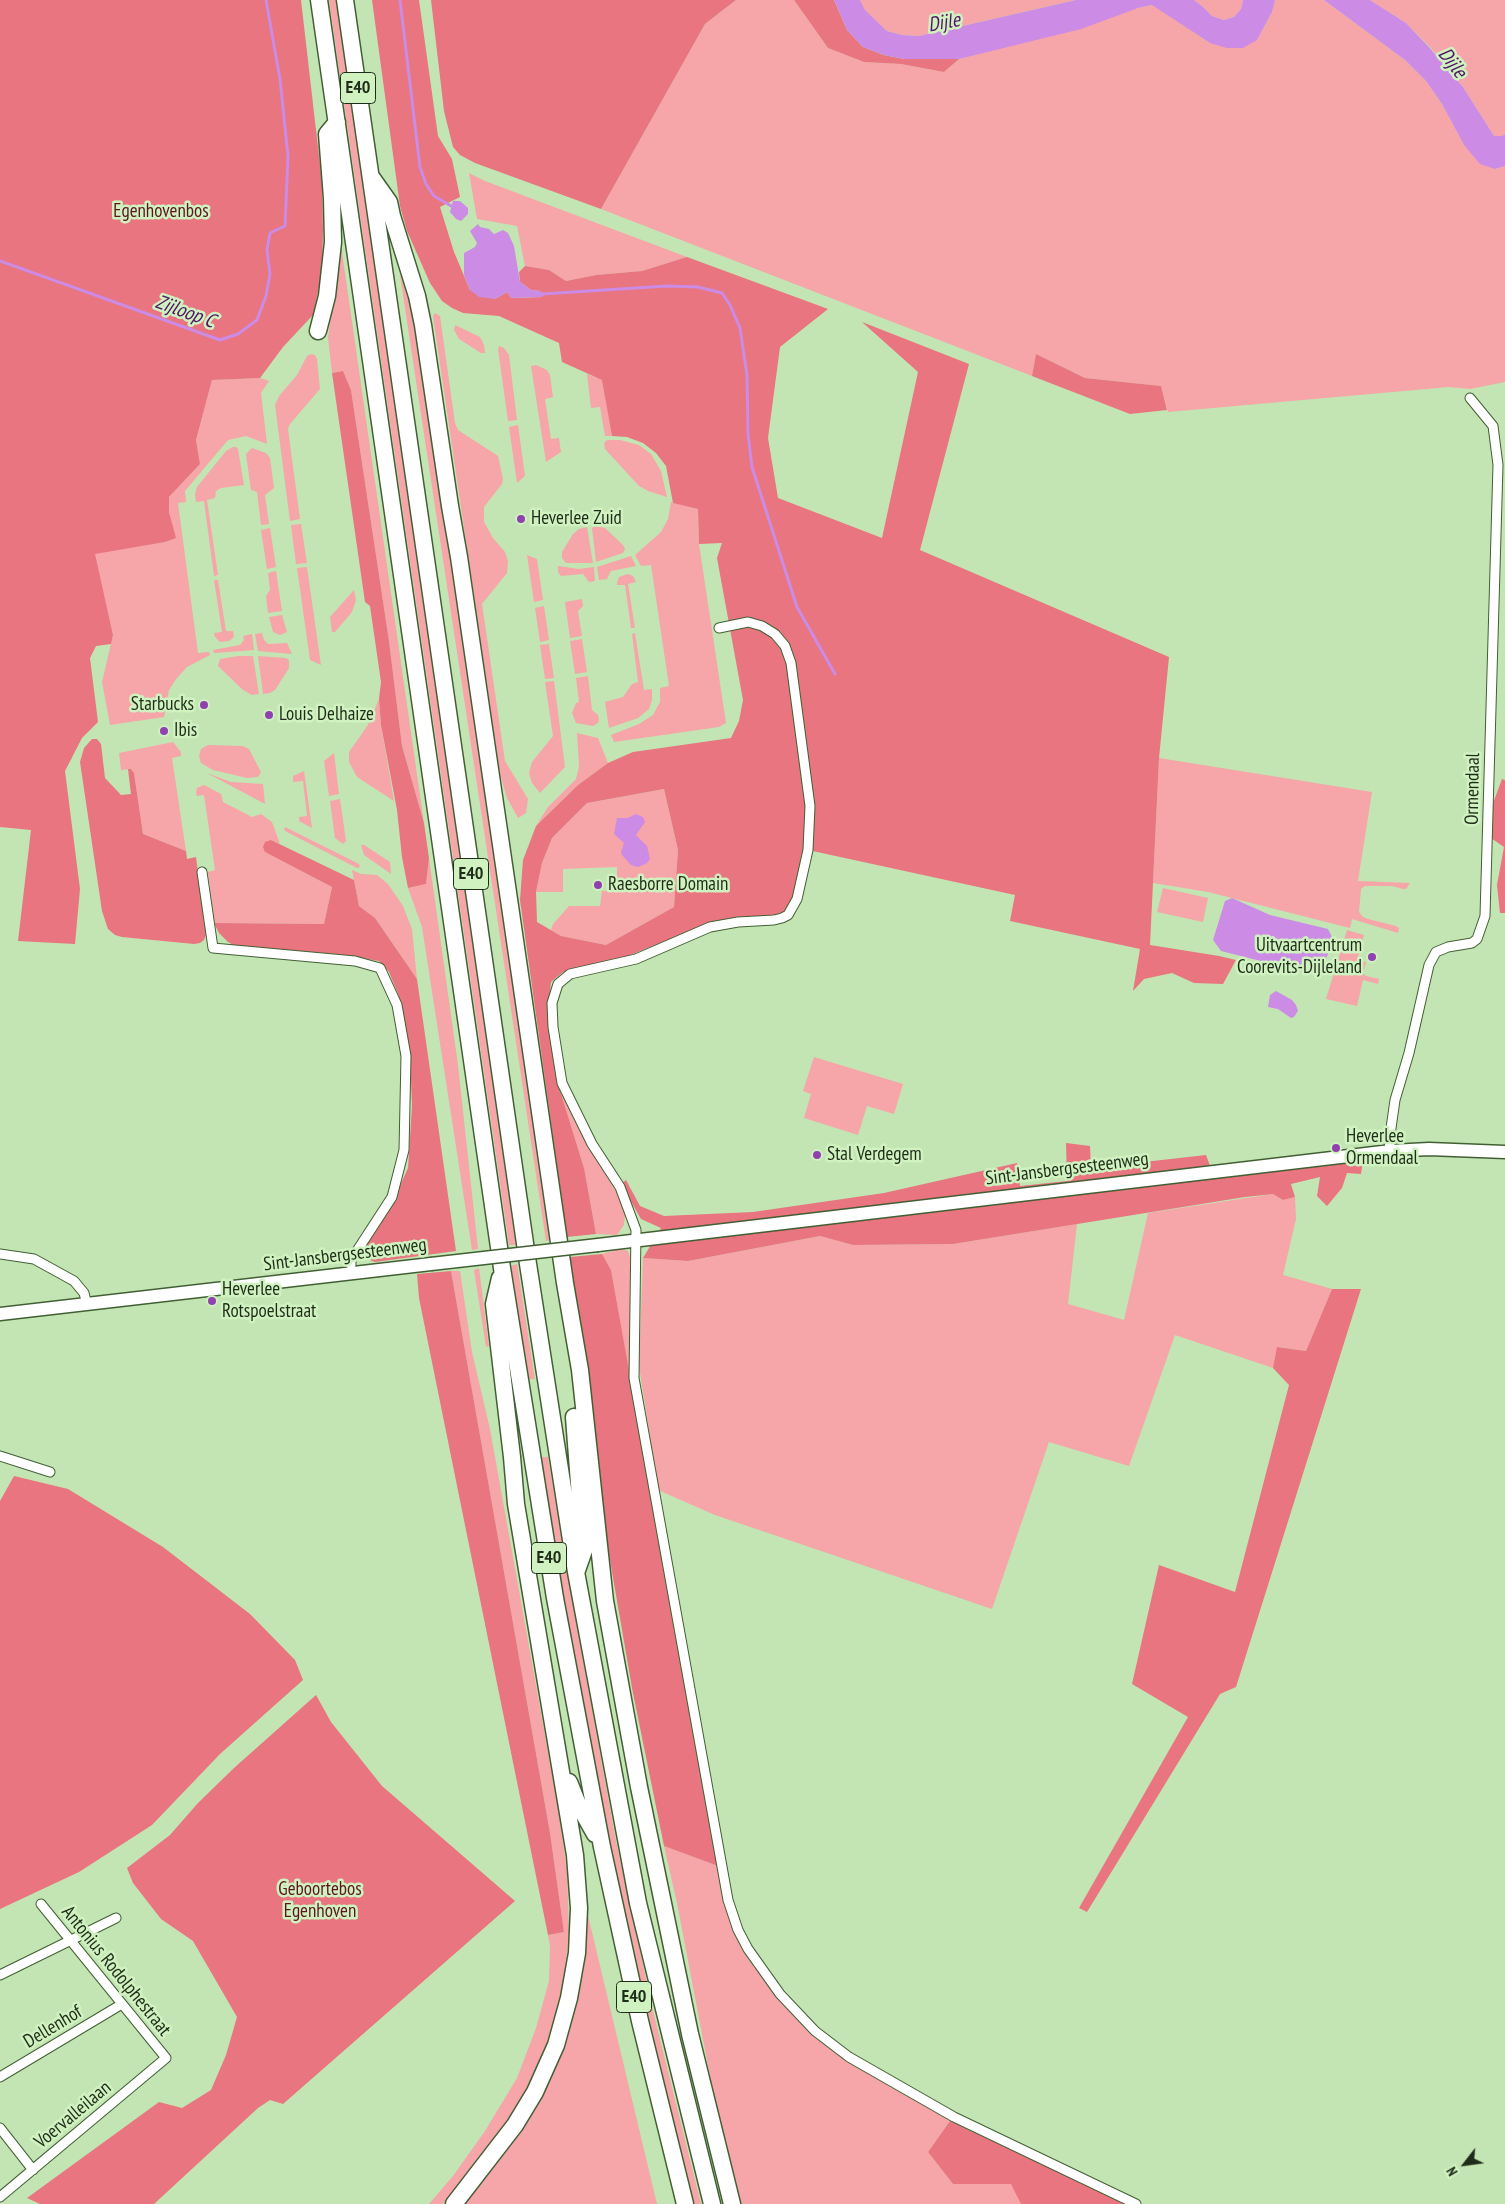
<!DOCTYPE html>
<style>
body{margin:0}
#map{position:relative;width:1505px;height:2204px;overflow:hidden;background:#c3e5b3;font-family:"PT Sans Narrow",sans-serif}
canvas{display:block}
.north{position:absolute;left:1440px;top:2139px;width:50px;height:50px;-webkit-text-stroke:4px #d0f2c0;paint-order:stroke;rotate:240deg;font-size:14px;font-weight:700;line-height:20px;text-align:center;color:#1f2c19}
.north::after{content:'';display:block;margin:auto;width:18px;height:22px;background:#1f2c19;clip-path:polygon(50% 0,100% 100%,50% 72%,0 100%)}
</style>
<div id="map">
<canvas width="1505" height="2204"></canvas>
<div class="north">N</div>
</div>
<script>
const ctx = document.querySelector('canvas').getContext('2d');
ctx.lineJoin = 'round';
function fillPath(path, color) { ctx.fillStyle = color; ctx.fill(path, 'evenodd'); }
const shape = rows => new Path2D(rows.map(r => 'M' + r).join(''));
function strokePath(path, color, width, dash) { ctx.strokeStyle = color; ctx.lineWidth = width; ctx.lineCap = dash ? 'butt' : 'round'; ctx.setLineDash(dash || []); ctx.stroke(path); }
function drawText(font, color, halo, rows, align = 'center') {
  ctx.font = font + ' "PT Sans Narrow",sans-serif'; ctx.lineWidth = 5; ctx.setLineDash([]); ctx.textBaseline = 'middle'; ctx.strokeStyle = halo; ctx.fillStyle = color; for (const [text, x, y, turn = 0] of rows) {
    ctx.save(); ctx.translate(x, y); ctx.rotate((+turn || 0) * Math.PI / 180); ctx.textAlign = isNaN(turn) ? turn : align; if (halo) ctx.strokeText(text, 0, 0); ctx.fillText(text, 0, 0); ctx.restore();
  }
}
fillPath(shape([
 [329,0,336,0,516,1245,509,1245],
 [736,0,794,0,828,48,864,62,901,64,944,72,959,59,1138,8,1153,5,1210,43,1257,40,1272,12,1275,0,1324,0,1405,60,1426,81,1442,104,1464,145,1495,169,1505,166,1505,382,1470,389,1449,387,1168,412,1161,386,1085,378,1036,354,1032,376,601,209,705,24],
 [860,0,1076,0,919,36,902,35,887,31,865,10],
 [1194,0,1243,0,1241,9,1234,17,1224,20,1212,16,1202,6],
 [1370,0,1505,0,1505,134,1502,136,1494,136,1463,87,1430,47,1406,23],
 [469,173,485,181,687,257,642,271,596,275,566,281,549,270,525,266,517,226,477,219],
 [340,238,424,823,402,746,389,641,351,390,343,371,332,373,328,338],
 [400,275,412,301,420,333,552,1240,546,1241],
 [435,313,440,316,455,423,458,430,498,456,503,479,502,484,484,507,484,522,493,538,505,552,508,561,507,573,482,604,505,761,528,799,526,813,518,818,507,798,500,774,433,316],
 [455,325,480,337,484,345,485,353,481,353,459,339,454,330],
 [499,346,504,348,509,355,517,420,508,421,498,349],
 [311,354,315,355,317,359,320,389,290,424,288,429,300,519,290,521,275,405,279,396,297,375,307,356],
 [536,365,547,370,550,375,553,397,545,399,551,439,559,438,561,452,546,462,531,366],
 [587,374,603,380,612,436,605,436,600,407,591,408],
 [260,378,269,381,261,393,267,444,246,436,228,440,185,491,186,502,178,503,198,653,209,652,210,655,187,667,177,678,169,690,164,717,110,725,102,682,113,635,94,553,165,542,175,538,169,512,169,497,200,464,196,440,212,380],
 [518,425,525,476,517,483,509,427],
 [607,440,620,440,639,445,651,454,661,471,667,497,648,491,639,486,605,449,604,443],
 [233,447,236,447,238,449,244,485,221,488,216,491,215,498,207,500,218,575,214,576,204,501,196,502,195,494,197,487,226,451],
 [252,448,266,453,270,458,274,488,265,495,269,524,261,525,257,492,251,490,246,454],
 [671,502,698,509,699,544,726,723,719,727,614,742,611,735,639,724,653,715,660,702,660,688,669,686,651,565,641,566,635,555,661,532,668,519],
 [301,524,307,563,296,564,291,525],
 [595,526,605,528,623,545,625,549,623,553,596,562,592,528],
 [587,527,593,563,566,563,562,558,562,552,573,534,579,529],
 [270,528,276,567,267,569,261,530],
 [527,555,537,559,543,600,534,602],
 [631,556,636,566,611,571,607,579,599,580,597,567],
 [558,566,579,569,594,567,595,581,589,582,583,574,561,576,558,572],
 [307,567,321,665,310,660,297,568],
 [276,571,282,611,268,613,266,596,270,590,268,573],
 [628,574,633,576,636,582,628,584,635,628,631,628,625,585,617,585,617,583,619,577],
 [214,580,218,580,226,631,233,631,234,637,229,641,220,642,215,637,214,633,222,632],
 [354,590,356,600,352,612,335,632,332,632,330,617],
 [582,599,583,606,578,611,582,636,570,638,565,602],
 [544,606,549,640,540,642,535,608],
 [282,615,287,632,280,635,273,632,269,617],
 [262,633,264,640,268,644,287,643,292,654,258,651,255,634],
 [635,633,644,690,652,689,652,700,649,709,638,718,609,728,605,702,623,697,632,684,638,682,632,634],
 [252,634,254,650,214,653,213,650,240,645,244,640,243,636],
 [582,639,587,672,575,674,570,641],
 [549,644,554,678,545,679,540,645],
 [238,656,253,656,259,694,252,695,243,690,218,666,220,659],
 [258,656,286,658,289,660,289,668,275,690,270,693,263,694],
 [588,676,592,710,598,715,599,720,598,723,593,726,576,723,572,713,576,703,579,702,576,678],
 [554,681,565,767,540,793,532,783,529,773,532,762,553,736,545,682],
 [379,699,381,725,394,801,357,777,349,762,349,752,368,725],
 [577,733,598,738,608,763,578,785,536,826,548,807,576,779,579,767],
 [173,742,181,752,181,756,172,758,186,851,143,834,134,773,131,769,121,770,119,753],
 [208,745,243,746,249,749,261,772,258,777,247,778,213,770,201,763,199,756,201,749],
 [334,753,339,794,329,796,324,761],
 [1159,758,1372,792,1358,881,1410,883,1406,889,1403,889,1392,886,1365,886,1361,889,1359,912,1363,917,1368,919,1396,926,1399,928,1398,933,1352,919,1350,928,1208,892,1153,883],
 [304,771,312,828,299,821,299,817,307,816,303,781,293,782,293,776],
 [207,773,231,782,263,784,265,804],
 [204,785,221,794,223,802,252,817,261,814,272,822,280,844,271,840,265,852,332,887,324,924,214,923,208,872,215,870,204,795,197,796,196,792,197,788],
 [664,789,678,850,674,907,606,945,561,936,551,930,553,924,569,906,600,906,602,891,617,891,617,867,563,869,563,892,536,892,542,863,552,838,587,803],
 [340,799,346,841,343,844,335,838,330,801],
 [285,827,359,864,360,867,357,868,287,832,284,830],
 [361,845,364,845,390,862,391,874,364,855],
 [429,858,458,1065,478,1249,472,1250,422,927,408,888,426,884],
 [352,870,361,874,377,875,388,884,403,906,412,929,417,979,375,918,359,906],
 [1163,888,1208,898,1203,922,1157,912],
 [1347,930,1364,935,1357,960,1366,962,1363,973,1366,976,1379,979,1378,984,1363,980,1357,1006,1326,999],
 [814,1057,903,1084,894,1114,867,1106,858,1135,804,1118,811,1094,803,1091],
 [558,1084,579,1129,615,1190,625,1213,624,1225,617,1235,596,1234,584,1168],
 [1273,1194,1283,1200,1295,1197,1296,1219,1283,1275,1332,1289,1306,1351,1278,1347,1273,1368,1175,1335,1129,1466,1049,1442,992,1609,715,1515,658,1490,639,1366,643,1258,688,1261,820,1236,853,1245,953,1244,1077,1224,1068,1304,1124,1320,1148,1213],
 [620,1249,628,1251,630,1257,630,1378,611,1270,602,1254],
 [517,1264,535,1379,529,1379,511,1266],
 [479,1268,489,1346,486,1347,474,1270],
 [451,1271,460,1271,472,1352,490,1429,560,1819,567,1872,569,1932,563,1989,551,2035,533,2079,491,2147,443,2204,429,2204,453,2176,485,2131,517,2078,536,2028,549,1981,550,1946,548,1935,564,1932,550,1833],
 [541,1457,548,1457,571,1594,616,1841,654,2015,701,2204,693,2204,677,2144,610,1842,563,1595],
 [664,1846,718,1866,746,1953,776,1996,814,2036,846,2060,950,2121,928,2152,953,2184,1012,2184,1021,2204,740,2204,718,2118,677,1903],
 [586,1907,657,2204,462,2204,530,2112]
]), '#f6a5a9');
fillPath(shape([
 [0,0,301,0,322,182,323,230,322,273,313,315,283,347,260,378,212,380,196,440,200,464,169,497,169,512,176,538,165,542,95,554,113,635,111,644,96,646,90,658,98,722,82,738,65,771,80,889,75,944,18,941,31,830,0,827],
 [372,0,419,0,438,136,452,159,460,197,440,207,454,252,470,290,495,299,507,292,511,298,542,297,540,291,531,290,520,282,519,272,525,266,549,270,566,281,596,275,642,271,687,257,828,309,780,347,768,438,778,498,882,538,918,372,862,322,969,364,920,550,1169,657,1159,758,1150,945,1219,956,1236,960,1223,984,1194,983,1172,973,1144,979,1133,991,1140,949,1010,921,1015,895,808,850,804,847,791,904,787,910,773,916,737,917,709,923,628,956,563,972,551,982,548,1009,558,1084,584,1168,596,1234,567,1237,520,900,523,860,536,826,578,785,608,763,633,752,731,738,739,721,743,700,717,558,722,543,699,544,698,509,673,503,666,466,656,453,643,443,627,437,612,436,602,380,562,362,559,343,499,316,463,313,452,308,442,301,430,283,407,231,400,206],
 [664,789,678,850,674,907,606,945,561,936,537,922,536,892,542,863,552,838,587,803],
 [431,0,736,0,705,24,601,209,475,163,460,155,453,147,444,111],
 [794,0,834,0,847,30,863,47,884,55,904,59,959,59,944,72,901,64,864,62,828,48],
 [1036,354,1085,378,1161,386,1167,410,1130,414,1032,376],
 [343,371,351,390,389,641,402,746,424,823,429,858,426,884,408,888,402,857,397,810,381,725,379,699,381,682,370,606,365,602,332,373],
 [92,739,97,739,101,744,105,778,121,795,131,794,128,769,131,769,134,773,143,834,186,851,187,859,196,857,206,935,204,940,200,943,194,944,122,937,115,935,108,929,102,911,80,762,84,748],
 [1502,779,1505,780,1505,913,1500,913,1497,885,1504,847,1488,836,1489,814],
 [271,840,354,880,359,906,375,918,417,979,456,1251,375,1262,365,1258,362,1252,365,1243,390,1208,408,1168,412,1107,410,1054,407,1033,398,994,389,972,379,961,338,954,235,946,228,942,219,933,214,923,324,924,332,887,265,852,263,847,265,842],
 [1066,1143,1090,1146,1091,1168,1206,1155,1212,1171,1364,1154,1361,1174,1347,1173,1342,1188,1327,1206,1317,1196,1320,1177,1291,1184,1295,1197,1283,1200,1273,1194,1245,1197,953,1244,853,1245,820,1236,688,1261,643,1258,661,1228,641,1219,621,1184,626,1180,640,1206,664,1216,753,1212,884,1193,1017,1163,1020,1186,1067,1181],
 [602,1254,611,1270,718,1866,664,1846,632,1688,604,1525,570,1257],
 [451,1271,550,1833,564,1932,548,1935,419,1298,417,1274],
 [1332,1289,1361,1289,1236,1687,1220,1694,1087,1912,1079,1908,1188,1717,1132,1684,1159,1565,1235,1592,1289,1385,1273,1368,1277,1347,1306,1351],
 [14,1476,68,1489,163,1547,250,1614,295,1660,303,1680,220,1754,152,1825,79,1872,0,1909,0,1501],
 [316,1695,331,1722,382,1786,515,1901,283,2104,270,2100,258,2108,154,2204,40,2204,27,2198,159,2102,182,2108,211,2090,226,2055,237,2017,193,1941,161,1919,133,1883,127,1868,170,1835,198,1803,234,1768],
 [950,2121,1009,2149,1127,2204,1021,2204,1011,2184,953,2184,928,2152]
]), '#e8757f');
fillPath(shape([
 [834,0,860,0,865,10,887,31,902,35,919,36,1076,0,1194,0,1202,6,1212,16,1224,20,1234,17,1241,9,1243,0,1275,0,1272,12,1257,40,1243,48,1227,48,1210,43,1152,5,1138,8,1081,29,959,59,904,59,884,55,863,47,847,30],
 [1324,0,1370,0,1406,23,1429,47,1463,87,1494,136,1502,136,1505,134,1505,166,1495,169,1480,164,1464,145,1442,104,1426,81,1405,60],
 [453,201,460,201,468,208,468,214,461,221,456,219,450,212],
 [478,224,480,227,489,229,494,234,503,230,508,233,514,246,520,282,531,290,540,291,546,294,542,297,511,298,507,292,495,299,479,297,470,290,464,275,464,253,475,247,477,243,470,231],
 [636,814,643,817,645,822,636,835,647,846,650,859,647,863,638,867,631,865,622,855,621,852,624,843,614,834,617,818,628,818],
 [1232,898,1270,915,1328,929,1333,939,1323,968,1312,974,1221,951,1213,940,1225,901],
 [1276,991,1292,1000,1296,1005,1298,1011,1294,1017,1291,1018,1278,1009,1268,1007,1270,995]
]), '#cc8be5');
strokePath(shape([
 [400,0,420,167,426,184,434,196,453,207],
 [0,261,220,340,238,334,257,320,266,296,270,274,267,250,270,233,285,226,288,156,280,79,266,0],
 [542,294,667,286,698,287,722,293,730,305,740,328,747,375,748,434,752,467,797,607,835,674]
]), '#cc8be5', 3);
const street = shape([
 [719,628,748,622,762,626,775,634,785,646,791,663,810,806,808,850,797,899,788,915,782,918,774,920,738,922,710,927,636,959,570,974,558,984,552,1003,553,1027,562,1083,592,1144,620,1187,636,1230,634,1378,728,1900,738,1930,748,1949,780,1994,815,2031,849,2057,954,2117,1136,2204],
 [202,872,213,948,355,961,380,968,397,1005,406,1056,404,1150,392,1197,351,1260,351,1265],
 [1391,1151,1389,1142,1395,1100,1409,1053,1429,965,1436,952,1448,947,1472,943,1477,939,1485,916,1498,465,1493,426,1470,398],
 [0,1254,34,1259,74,1281,84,1293,87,1305],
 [0,1456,50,1472],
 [0,1975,116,1918],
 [0,2077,122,2004],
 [0,2128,33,2170],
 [0,2197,166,2058,41,1904]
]);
const secondary = shape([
 [598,1245,1391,1151,1429,1149,1505,1152],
 [0,1314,431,1264]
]);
const highway = shape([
 [319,0,502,1268,555,1598,602,1847,640,2021,685,2204],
 [345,0,528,1264,576,1572,638,1903,712,2204],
 [372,178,389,202,392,216,417,296,423,325,450,506,459,557,565,1283,580,1370,605,1601,639,1787,690,2034,732,2204],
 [318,331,327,296,333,242,332,198,327,134,337,122],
 [574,1417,584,1550,577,1570],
 [569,1782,577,1802,595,1834],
 [454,2204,515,2125,535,2092,556,2045,569,1998,577,1953,579,1908,575,1855,516,1504,512,1457,494,1304,500,1278]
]);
strokePath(street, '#425f34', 11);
strokePath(secondary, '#425f34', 15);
strokePath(highway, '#425f34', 19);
strokePath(street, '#fff', 9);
strokePath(secondary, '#fff', 12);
strokePath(highway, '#fff', 16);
const secondaryBridge = shape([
 [431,1264,598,1245]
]);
strokePath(secondaryBridge, '#425f34', 15, []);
strokePath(secondaryBridge, '#fff', 12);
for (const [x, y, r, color] of [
 [521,519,5,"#9140af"],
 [204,705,5,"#9140af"],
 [269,715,5,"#9140af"],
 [164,731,5,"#9140af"],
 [598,885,5,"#9140af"],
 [1372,957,5,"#9140af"],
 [1336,1148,5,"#9140af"],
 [817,1155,5,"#9140af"],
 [212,1301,5,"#9140af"]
]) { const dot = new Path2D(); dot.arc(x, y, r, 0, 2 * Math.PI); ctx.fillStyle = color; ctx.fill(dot); strokePath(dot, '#d0f2c0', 2); }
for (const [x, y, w] of [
 [358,88,35],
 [471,874,35],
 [549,1558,35],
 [634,1997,35]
]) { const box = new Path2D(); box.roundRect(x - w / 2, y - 15.5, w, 31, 4); ctx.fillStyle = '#d0f2c0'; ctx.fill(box); strokePath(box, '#1f2c19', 1); }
drawText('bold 18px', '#1f2c19', null, [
 ["E40",358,88],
 ["E40",471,874],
 ["E40",549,1558],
 ["E40",634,1997]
]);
drawText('19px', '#5c1420', '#d0f2c0', [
 ["Egenhovenbos",161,212],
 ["Geboortebos",320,1890],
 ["Egenhoven",320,1912]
]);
drawText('19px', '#1f2c19', '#d0f2c0', [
 ["Heverlee Zuid",531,519],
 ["Starbucks",194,705,"right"],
 ["Louis Delhaize",279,715],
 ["Ibis",174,731],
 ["Raesborre Domain",608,885],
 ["Uitvaartcentrum",1362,946,"right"],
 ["Coorevits-Dijleland",1362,968,"right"],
 ["Heverlee",1346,1137],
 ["Ormendaal",1346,1159],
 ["Stal Verdegem",827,1155],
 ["Heverlee",222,1290],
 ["Rotspoelstraat",222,1312]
], 'left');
drawText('19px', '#1f2c19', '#d0f2c0', [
 ["Ormendaal",1473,789,-89],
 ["Sint-Jansbergsesteenweg",1067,1169,-7],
 ["Sint-Jansbergsesteenweg",345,1255,-7],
 ["Antonius Rodolphestraat",116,1971,51],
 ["Dellenhof",53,2027,-31],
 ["Voervalleilaan",73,2115,-40]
]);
drawText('italic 20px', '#501465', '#d0f2c0', [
 ["Dijle",944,23,-10],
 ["Dijle",1452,63,52],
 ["Zijloop C",185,312,20]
]);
</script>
